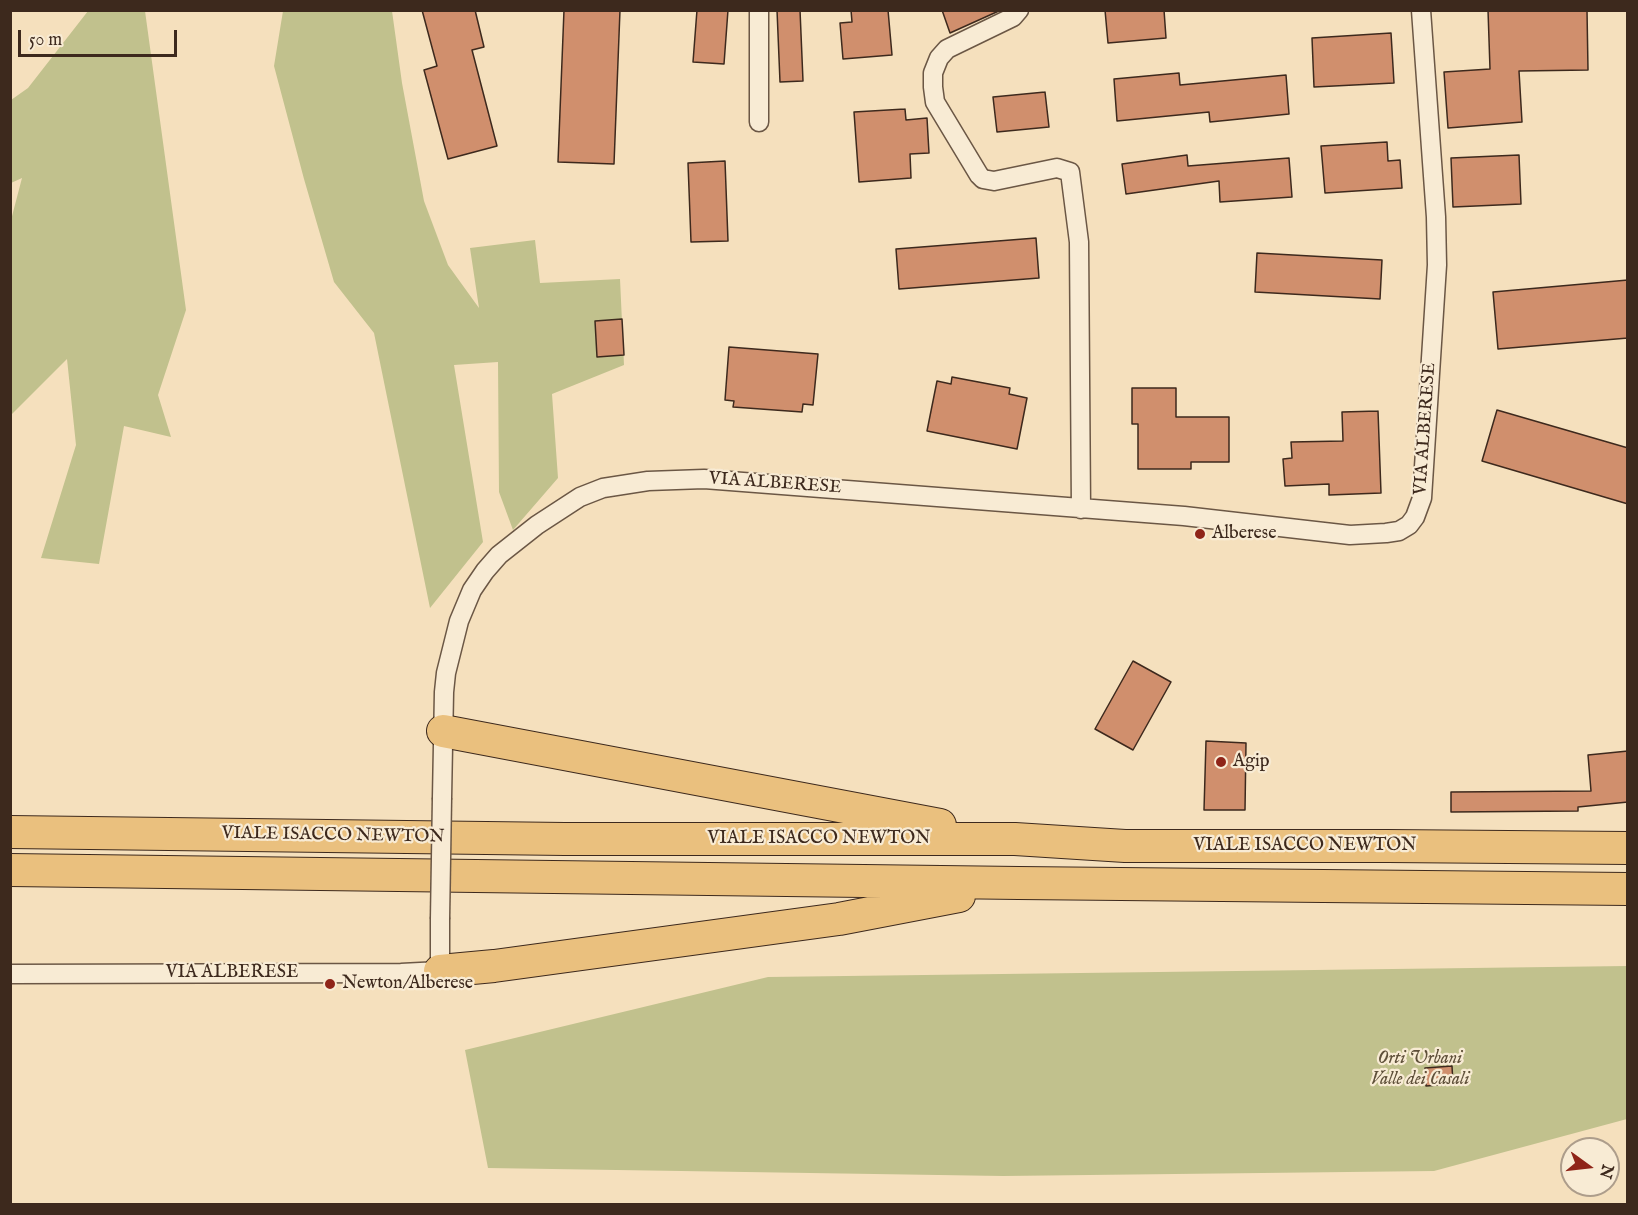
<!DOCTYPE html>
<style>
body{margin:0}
#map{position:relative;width:1638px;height:1215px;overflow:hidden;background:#f5e0bd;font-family:"IM FELL English",serif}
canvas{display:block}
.frame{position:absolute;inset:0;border:12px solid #3d291d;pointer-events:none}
.north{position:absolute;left:1560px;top:1137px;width:60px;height:60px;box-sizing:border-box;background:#f8ebd4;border:2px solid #ad9d8b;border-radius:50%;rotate:105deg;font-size:16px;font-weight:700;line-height:24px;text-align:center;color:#3d291d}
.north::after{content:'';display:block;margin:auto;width:21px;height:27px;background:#8f2418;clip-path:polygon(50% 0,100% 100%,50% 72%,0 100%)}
.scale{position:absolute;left:18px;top:30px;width:159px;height:27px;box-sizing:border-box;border:3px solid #3d291d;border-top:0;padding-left:8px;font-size:18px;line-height:21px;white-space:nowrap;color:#3d291d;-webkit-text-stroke:4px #f8ebd4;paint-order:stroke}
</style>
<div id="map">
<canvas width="1638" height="1215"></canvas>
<div class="frame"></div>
<div class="north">N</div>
<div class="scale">50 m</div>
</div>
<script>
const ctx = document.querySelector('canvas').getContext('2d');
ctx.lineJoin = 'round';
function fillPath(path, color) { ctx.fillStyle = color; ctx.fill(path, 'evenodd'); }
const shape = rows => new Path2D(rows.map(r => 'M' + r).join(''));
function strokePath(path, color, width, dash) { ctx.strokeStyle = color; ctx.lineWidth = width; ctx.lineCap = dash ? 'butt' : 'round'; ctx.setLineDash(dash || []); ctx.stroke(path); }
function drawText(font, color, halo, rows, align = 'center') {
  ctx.font = font + ' "IM FELL English",serif'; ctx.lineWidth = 4.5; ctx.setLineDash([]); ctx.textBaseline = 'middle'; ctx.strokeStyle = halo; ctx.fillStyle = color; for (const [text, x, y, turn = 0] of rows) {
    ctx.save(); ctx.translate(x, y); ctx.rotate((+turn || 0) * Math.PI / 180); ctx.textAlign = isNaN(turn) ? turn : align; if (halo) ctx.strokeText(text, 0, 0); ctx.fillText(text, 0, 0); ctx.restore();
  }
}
fillPath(shape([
 [88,11,145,11,186,310,158,395,171,437,124,426,99,564,41,558,76,445,67,359,10,416,11,220,22,178,11,183,11,100,28,88],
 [283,11,392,11,402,83,424,201,448,265,479,308,470,248,535,240,540,283,620,279,624,365,552,394,558,478,513,530,499,492,498,362,454,365,483,542,430,608,374,333,334,282,304,179,274,66],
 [1627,966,1627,1119,1434,1171,1003,1176,488,1168,465,1050,768,977]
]), '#c1c18d');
const building = shape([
 [422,10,475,10,484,47,472,50,497,146,448,159,424,70,437,66,422,10],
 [564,10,620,10,614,164,558,162,564,10],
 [697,10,728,10,724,64,693,62,697,10],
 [777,10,800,10,803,81,780,82,777,10],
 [851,10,888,10,892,55,843,59,840,23,852,22,851,10],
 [942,10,1001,10,950,33,942,10],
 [1105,10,1164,10,1166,38,1108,43,1105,10],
 [1488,10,1587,10,1588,70,1519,71,1522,122,1448,128,1444,72,1490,69,1488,10],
 [1391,33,1394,83,1314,87,1312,38,1391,33],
 [1179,73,1180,85,1286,75,1289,114,1210,122,1209,112,1117,121,1114,79,1179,73],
 [1045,92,1049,127,997,132,993,97,1045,92],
 [905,109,906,120,927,118,929,153,910,154,911,178,859,182,854,112,905,109],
 [1387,142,1388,161,1400,160,1402,188,1325,193,1321,146,1387,142],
 [1187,155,1188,166,1289,158,1292,197,1220,202,1219,181,1126,194,1122,164,1187,155],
 [1519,155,1521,204,1453,207,1451,158,1519,155],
 [725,161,728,241,691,242,688,163,725,161],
 [1036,238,1039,278,899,289,896,249,1036,238],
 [1257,253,1382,260,1380,299,1255,292,1257,253],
 [1628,280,1628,338,1498,349,1493,292,1628,280],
 [622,319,624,355,597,357,595,321,622,319],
 [729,347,818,354,813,405,803,404,802,412,733,407,734,401,725,400,729,347],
 [952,377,1010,388,1009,394,1027,398,1017,449,927,431,937,381,951,384,952,377],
 [1132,388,1176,388,1176,417,1229,417,1229,462,1191,462,1191,469,1138,469,1138,424,1132,424,1132,388],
 [1497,410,1628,448,1628,504,1482,461,1497,410],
 [1378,411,1381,493,1329,495,1329,484,1285,486,1283,459,1292,458,1291,442,1343,441,1342,412,1378,411],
 [1133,661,1171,682,1133,750,1095,729,1133,661],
 [1206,741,1246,743,1245,810,1204,810,1206,741],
 [1628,751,1628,802,1578,807,1578,811,1451,812,1451,792,1591,791,1588,755,1628,751],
 [1452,1066,1453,1084,1426,1086,1425,1068,1452,1066]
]);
fillPath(building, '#d08f6d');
strokePath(building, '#3d291d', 1.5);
const minor = shape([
 [1019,10,1013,17,947,49,939,58,933,73,933,87,935,102,979,175,983,179,994,181,1057,168,1070,172,1079,242,1081,509],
 [759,122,759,10],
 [442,798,444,692,446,673,459,621,472,590,485,571,499,555,537,525,580,497,603,488,648,481,704,479,1184,516,1350,535,1386,533,1399,531,1409,525,1415,517,1422,498,1437,265,1436,217,1421,10],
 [10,974,401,973,440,971,440,919]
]);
const trunk = shape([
 [443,731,940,825],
 [10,832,565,839,1015,839,1125,846,1388,846,1628,848],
 [10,870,1019,883,1628,889],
 [440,971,494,966,839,919,959,896]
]);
strokePath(minor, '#6b5745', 21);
strokePath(trunk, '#3d291d', 34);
strokePath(minor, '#f8ebd4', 18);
strokePath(trunk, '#eac07e', 32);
const minorBridge = shape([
 [440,919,442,798]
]);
strokePath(minorBridge, '#6b5745', 21, []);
strokePath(minorBridge, '#f8ebd4', 18);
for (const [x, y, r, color] of [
 [1200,534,6,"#8f2418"],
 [1221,762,6,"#8f2418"],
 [330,984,6,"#8f2418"]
]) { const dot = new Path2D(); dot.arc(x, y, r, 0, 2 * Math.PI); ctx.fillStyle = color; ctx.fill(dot); strokePath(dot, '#f8ebd4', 2); }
drawText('18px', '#3d291d', '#f8ebd4', [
 ["VIA ALBERESE",1426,429,-86],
 ["VIA ALBERESE",775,484,4],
 ["VIALE ISACCO NEWTON",333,836,1],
 ["VIALE ISACCO NEWTON",819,839],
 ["VIALE ISACCO NEWTON",1305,846],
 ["VIA ALBERESE",232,973]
]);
drawText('18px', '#3d291d', '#f8ebd4', [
 ["Alberese",1212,534],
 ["Agip",1233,762],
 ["Newton/Alberese",342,984]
], 'left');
drawText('italic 18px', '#5e4f39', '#f8ebd4', [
 ["Orti Urbani",1420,1059],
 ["Valle dei Casali",1420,1080]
]);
</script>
